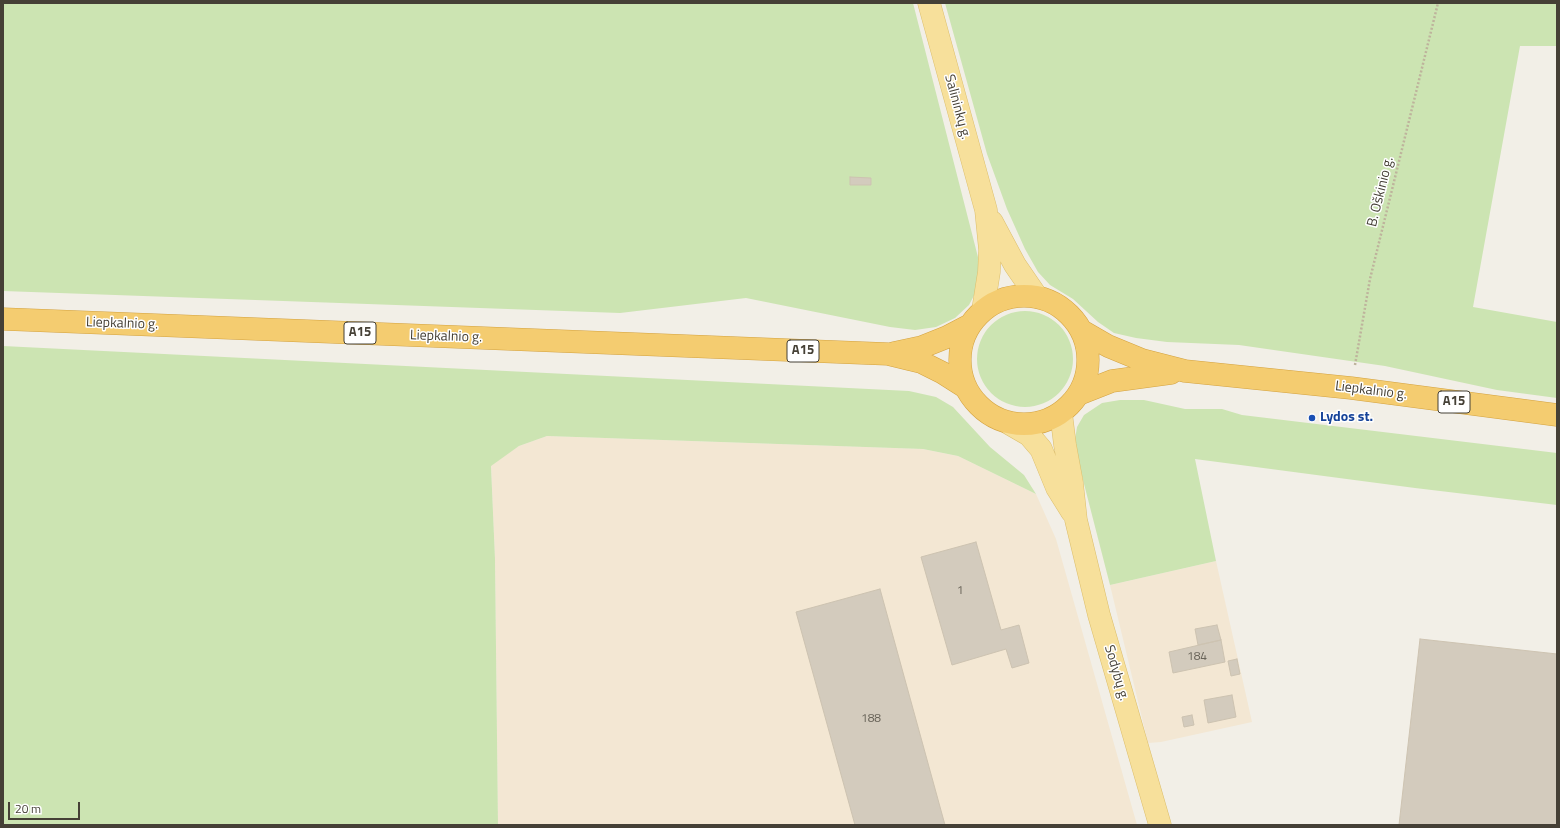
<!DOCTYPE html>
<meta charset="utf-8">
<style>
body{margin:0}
#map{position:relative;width:1560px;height:828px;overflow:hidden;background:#f2efe7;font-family:"Titillium Web",sans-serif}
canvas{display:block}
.frame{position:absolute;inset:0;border:4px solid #454036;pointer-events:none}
.scale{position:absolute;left:8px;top:802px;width:72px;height:18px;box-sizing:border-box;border:2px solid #454036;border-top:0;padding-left:5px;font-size:12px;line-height:14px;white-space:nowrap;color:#454036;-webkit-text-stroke:3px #fff;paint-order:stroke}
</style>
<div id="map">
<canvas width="1560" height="828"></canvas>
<div class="frame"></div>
<div class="scale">20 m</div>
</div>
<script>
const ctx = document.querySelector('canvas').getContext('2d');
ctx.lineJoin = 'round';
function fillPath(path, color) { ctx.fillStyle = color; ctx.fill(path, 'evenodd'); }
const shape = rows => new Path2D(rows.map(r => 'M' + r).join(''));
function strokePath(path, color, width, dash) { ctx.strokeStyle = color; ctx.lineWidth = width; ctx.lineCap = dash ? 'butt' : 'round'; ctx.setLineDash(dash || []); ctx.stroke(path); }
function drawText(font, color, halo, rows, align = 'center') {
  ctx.font = font + ' "Titillium Web",sans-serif'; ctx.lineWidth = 3; ctx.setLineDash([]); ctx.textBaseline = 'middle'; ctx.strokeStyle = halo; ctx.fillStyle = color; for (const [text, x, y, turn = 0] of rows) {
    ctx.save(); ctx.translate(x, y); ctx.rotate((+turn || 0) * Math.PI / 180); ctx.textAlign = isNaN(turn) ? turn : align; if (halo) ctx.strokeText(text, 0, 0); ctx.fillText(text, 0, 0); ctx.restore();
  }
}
fillPath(shape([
 [547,436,923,449,958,456,1036,494,1056,539,1137,825,498,825,495,559,491,465,519,446],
 [1216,561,1252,722,1161,742,1148,743,1110,585]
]), '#f3e7d3');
fillPath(shape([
 [3,3,913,3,980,265,979,286,969,305,955,318,936,327,915,330,890,327,746,298,620,313,3,291],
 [945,3,1557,3,1557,46,1520,46,1473,307,1557,322,1557,398,1497,390,1385,366,1239,345,1167,342,1136,338,1114,333,1098,322,1073,299,1050,285,1038,272,1025,249,1007,209,987,154],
 '977 359a48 48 0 1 1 96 0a48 48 0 1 1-96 0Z',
 [3,346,909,391,936,397,953,407,990,447,1024,475,1036,494,958,456,923,449,547,436,519,446,491,466,495,559,498,825,3,825],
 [1120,400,1144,400,1185,409,1222,409,1242,415,1557,453,1557,505,1415,488,1195,459,1216,561,1110,585,1074,445,1077,427,1084,415,1102,403]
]), '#cce4b2');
const building = shape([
 [850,177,871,178,871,185,850,185,850,177],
 [976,542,1001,630,1019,625,1029,663,1012,668,1006,649,952,665,921,557,976,542],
 [880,589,945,825,855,825,796,612,880,589],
 [1217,625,1221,640,1198,645,1195,629,1217,625],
 [1420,639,1557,654,1557,825,1399,825,1420,639],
 [1221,640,1225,662,1173,673,1169,652,1221,640],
 [1237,659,1240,674,1231,676,1228,661,1237,659],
 [1232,695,1236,717,1208,723,1204,700,1232,695],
 [1192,715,1194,725,1184,727,1182,717,1192,715]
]);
fillPath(building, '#d3cbbd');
strokePath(building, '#cdc3b1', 1);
const major = shape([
 [929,3,986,210,990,250,989,272,983,310],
 [992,222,1015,265,1037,297],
 [1061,413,1065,445,1072,483,1076,520,1099,615,1160,825],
 [1010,424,1029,435,1041,449,1057,488,1072,512]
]);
const highway = shape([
 '960 360a64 64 0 1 1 128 0a64 64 0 1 1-128 0Z',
 [3,319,888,354,921,362,943,373,965,387],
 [1082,331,1108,346,1142,360,1185,371,1351,388,1557,415],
 [894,353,922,347,947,337,970,325],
 [1079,394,1112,381,1171,373]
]);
strokePath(major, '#dcbe6c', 23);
strokePath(highway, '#d3a240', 23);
strokePath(shape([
 [1355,365,1370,279,1438,3]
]), '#beb39c', 2.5, [2, 2]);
strokePath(major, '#f7e09b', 22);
strokePath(highway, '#f4cc70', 22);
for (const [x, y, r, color] of [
 [1312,418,4,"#1a4fb4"]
]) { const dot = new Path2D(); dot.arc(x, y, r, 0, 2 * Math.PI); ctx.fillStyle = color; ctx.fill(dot); strokePath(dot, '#fff', 1.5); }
drawText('12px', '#686358', null, [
 ["1",960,591],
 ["184",1197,657],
 ["188",871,719]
]);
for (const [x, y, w] of [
 [360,333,32],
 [803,351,32],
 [1454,402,32]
]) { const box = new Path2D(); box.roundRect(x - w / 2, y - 11, w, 22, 3); ctx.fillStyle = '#fff'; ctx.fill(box); strokePath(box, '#454036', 1); }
drawText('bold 13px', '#454036', null, [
 ["A15",360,333],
 ["A15",803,351],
 ["A15",1454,402]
]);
drawText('14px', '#454036', '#fff', [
 ["Salininkų g.",957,107,75],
 ["B. Oškinio g.",1381,192,-76],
 ["Liepkalnio g.",122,324,2],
 ["Liepkalnio g.",446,337,2],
 ["Liepkalnio g.",1371,391,7],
 ["Sodybų g.",1116,673,74]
]);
drawText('bold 14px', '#164399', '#fff', [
 ["Lydos st.",1320,418]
], 'left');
</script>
